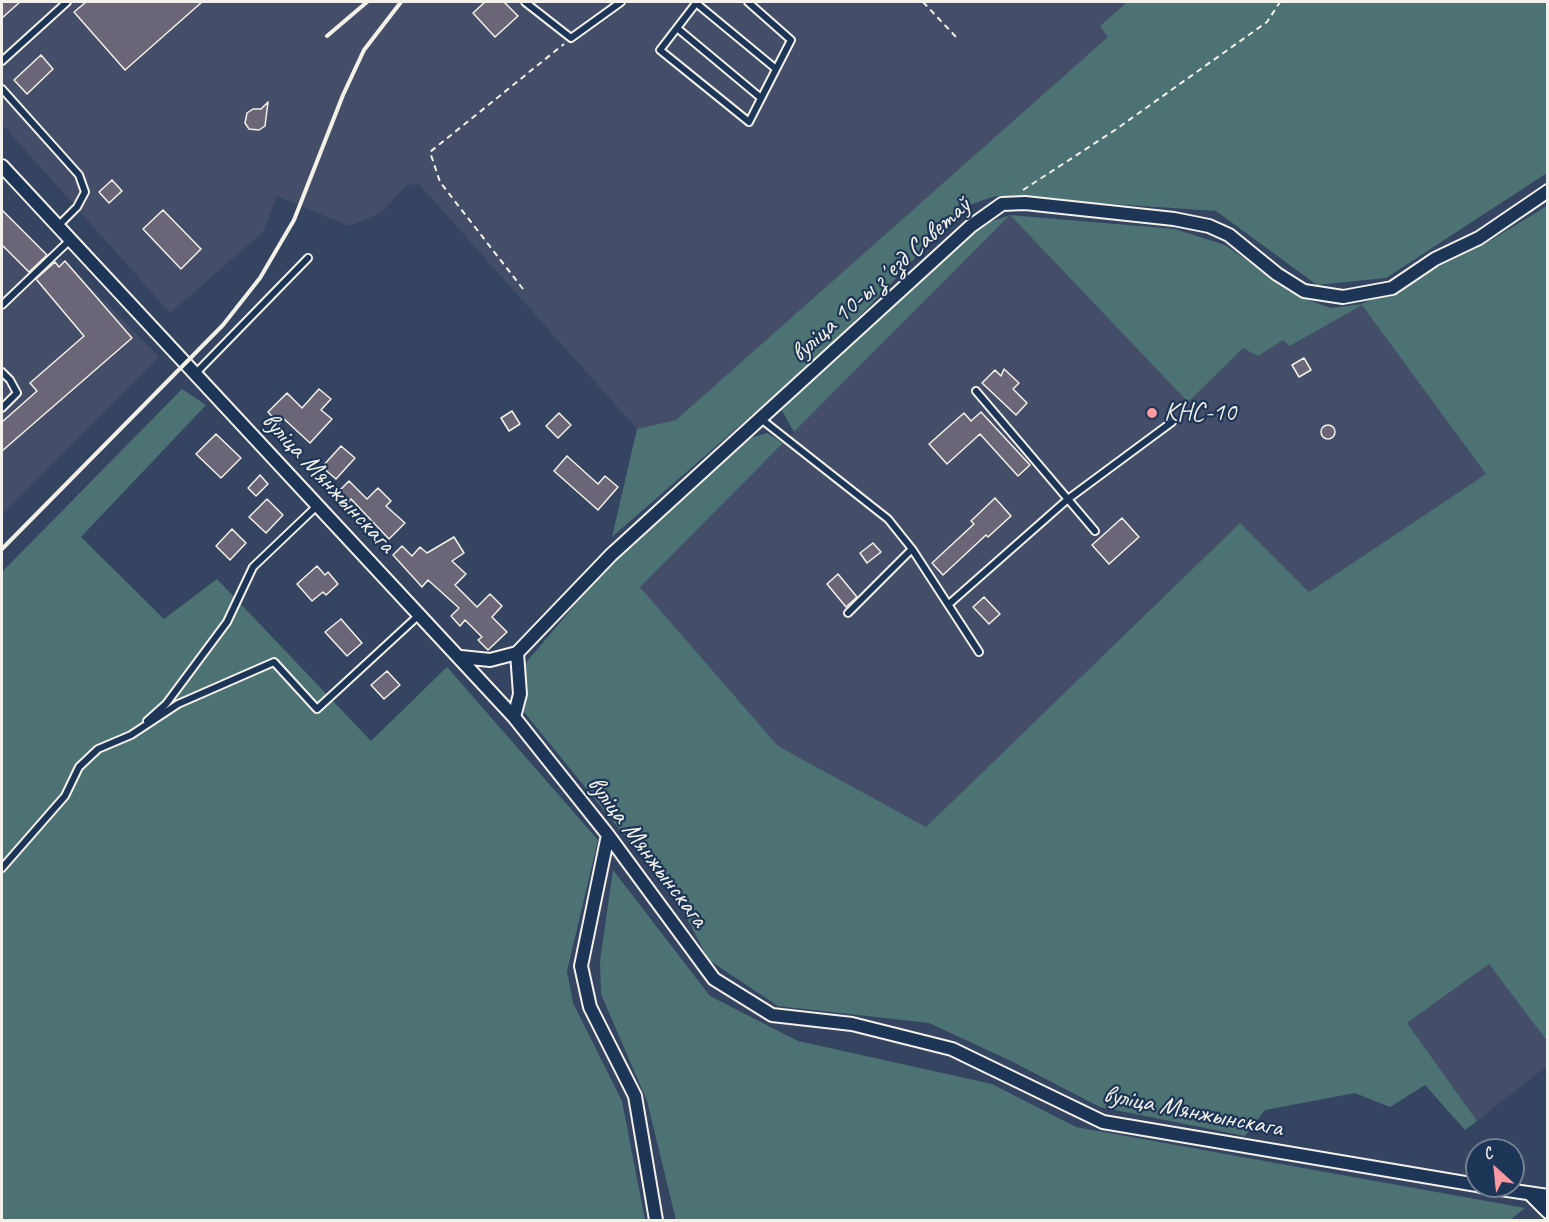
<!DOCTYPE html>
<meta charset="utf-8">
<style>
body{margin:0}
#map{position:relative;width:1549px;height:1222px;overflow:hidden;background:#344461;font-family:Caveat,sans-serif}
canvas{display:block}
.frame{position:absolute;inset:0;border:3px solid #f4f1e8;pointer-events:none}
.north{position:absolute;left:1465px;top:1138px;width:60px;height:60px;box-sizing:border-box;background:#1d3557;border:2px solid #738091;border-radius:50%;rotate:333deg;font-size:16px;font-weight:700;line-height:24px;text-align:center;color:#f4f1e8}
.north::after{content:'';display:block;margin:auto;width:21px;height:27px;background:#ff9aa2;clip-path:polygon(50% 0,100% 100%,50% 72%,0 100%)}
</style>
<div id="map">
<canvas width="1549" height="1222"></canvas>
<div class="frame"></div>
<div class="north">С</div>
</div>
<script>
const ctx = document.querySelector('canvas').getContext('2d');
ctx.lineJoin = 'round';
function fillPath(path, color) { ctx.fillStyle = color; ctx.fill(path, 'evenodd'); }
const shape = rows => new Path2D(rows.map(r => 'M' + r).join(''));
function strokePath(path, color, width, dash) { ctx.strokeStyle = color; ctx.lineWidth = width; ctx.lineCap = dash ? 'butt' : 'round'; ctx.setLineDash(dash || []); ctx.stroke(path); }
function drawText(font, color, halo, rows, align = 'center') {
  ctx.font = font + ' Caveat,sans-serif'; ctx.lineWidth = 4.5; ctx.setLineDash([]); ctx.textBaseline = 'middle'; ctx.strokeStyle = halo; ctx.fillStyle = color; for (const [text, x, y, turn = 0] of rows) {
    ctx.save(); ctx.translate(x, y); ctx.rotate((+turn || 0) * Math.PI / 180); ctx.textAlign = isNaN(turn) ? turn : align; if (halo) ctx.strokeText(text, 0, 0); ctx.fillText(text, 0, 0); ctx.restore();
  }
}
fillPath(shape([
 [2,2,1127,2,1101,25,1109,37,676,420,637,429,419,184,407,185,381,213,349,226,277,196,263,232,170,313,2,124],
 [2,210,46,254,65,261,159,357,2,515],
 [1010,215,1188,401,1243,348,1283,340,1291,346,1362,304,1486,474,1309,592,1240,523,926,827,778,746,640,587],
 [1489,964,1547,1041,1547,1066,1477,1121,1407,1023]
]), '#444e68');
fillPath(shape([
 [1127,2,1547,2,1547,173,1386,278,1317,285,1216,211,995,196,964,207,831,346,612,537,637,429,676,420,1108,37,1100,26],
 [1547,206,1547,1041,1489,964,1407,1023,1477,1121,1465,1130,1425,1085,1390,1107,1355,1093,1265,1110,1245,1136,1100,1107,1011,1061,929,1023,778,1006,709,960,677,900,524,712,524,665,612,561,750,438,767,433,783,443,640,587,778,746,926,827,1240,523,1309,592,1486,474,1362,305,1290,346,1283,340,1258,356,1243,348,1188,402,1010,215,794,432,780,407,986,223,1010,215,1175,229,1225,245,1302,298,1331,308,1362,304,1481,246],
 [182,389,206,405,81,537,164,619,217,579,371,741,447,667,598,840,567,971,573,1003,622,1101,645,1220,2,1220,2,572],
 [613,870,710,996,798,1041,992,1084,1076,1127,1525,1208,1510,1220,676,1220,647,1101,601,994,600,961]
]), '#4d7274');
const building = shape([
 [2,2,20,2,2,18,2,2],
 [86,2,202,2,125,70,74,12,86,2],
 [485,2,504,2,518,16,495,37,473,13,485,2],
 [41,55,53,69,27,94,14,80,41,55],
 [268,102,265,126,259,130,249,129,245,123,247,113,253,109,261,109,268,102],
 [112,180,122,191,109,203,99,192,112,180],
 [2,210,47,255,29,272,2,245,2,210],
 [163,210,201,249,181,269,143,229,163,210],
 [65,261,132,338,2,451,2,422,37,391,30,383,84,336,36,279,55,262,59,267,65,261],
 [1304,358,1311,370,1299,377,1292,365,1304,358],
 [1004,369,1019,383,1013,389,1027,403,1016,415,982,383,995,370,1001,376,1004,369],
 [319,389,331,399,321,410,332,419,310,443,284,419,279,424,268,412,287,393,302,408,319,389],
 [512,411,520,424,509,431,501,418,512,411],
 [981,412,1030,465,1018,476,980,434,947,464,929,444,964,413,971,421,981,412],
 [559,413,571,425,558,438,546,426,559,413],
 '1321 432a7 7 0 1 1 14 0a7 7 0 1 1-14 0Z',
 [216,434,241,458,221,478,196,454,216,434],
 [341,446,355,458,336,479,322,467,341,446],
 [567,456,598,484,605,476,618,487,598,510,554,471,567,456],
 [260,475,268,484,256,496,248,488,260,475],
 [349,481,367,499,378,488,391,501,386,506,405,523,389,539,351,499,346,504,336,494,349,481],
 [995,498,1011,516,988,537,986,535,943,575,932,563,974,524,971,521,995,498],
 [267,499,283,515,266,533,249,517,267,499],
 [1122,518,1139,537,1109,564,1092,545,1122,518],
 [232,529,246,543,230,560,216,546,232,529],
 [454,537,464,553,452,561,466,574,455,585,477,607,490,594,502,606,492,617,507,632,488,650,478,640,482,637,465,620,460,626,451,616,459,608,428,580,422,587,393,555,402,546,412,556,420,547,427,553,454,537],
 [873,543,881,552,867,563,860,553,873,543],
 [317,566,325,575,328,572,338,584,326,595,323,592,312,601,297,584,317,566],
 [838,574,857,597,846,607,827,584,838,574],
 [984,597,1000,614,989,624,973,607,984,597],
 [341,619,362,643,347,656,325,632,341,619],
 [387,671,400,685,384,699,371,685,387,671]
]);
fillPath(building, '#6b6677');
strokePath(building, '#f4f1e8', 1.5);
const lane = shape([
 [525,2,571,38,621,2],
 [697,2,660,50,749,122,791,40,748,2],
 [696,3,776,69],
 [677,28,761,98],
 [2,61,67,2],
 [2,89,79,175,85,192,77,207,58,226],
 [2,305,70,240],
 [2,372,10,380,17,393,2,408],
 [196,373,308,258],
 [976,391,1095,531],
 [761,419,888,519,912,549,979,652],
 [949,604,1068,499,1172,422],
 [848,613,912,549],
 [147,721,166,704,227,622,253,567,317,506],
 [2,868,65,796,79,767,98,749,131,735,178,704,274,662,317,709,419,615]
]);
const street = shape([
 [2,166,514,717,608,835,714,979,772,1015,852,1024,952,1049,1103,1122,1477,1185],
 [461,657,490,660,517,653,611,555,971,226,1002,204,1025,203,1174,219,1209,226,1229,235,1277,274,1304,291,1343,297,1392,288,1435,259,1479,238,1548,191],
 [514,717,520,694,517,653],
 [608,835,581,966,590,1007,635,1096,656,1220],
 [1480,1186,1548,1196],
 [1530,1194,1548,1212]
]);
strokePath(lane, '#f4f1e8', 10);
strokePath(street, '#f4f1e8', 16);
strokePath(shape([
 [923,2,956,37],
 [1023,190,1115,130,1267,22,1280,2],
 [523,289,440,182,430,152,564,44]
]), '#f4f1e8', 2, [6, 4.5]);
strokePath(lane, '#1d3557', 6);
strokePath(street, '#1d3557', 12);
strokePath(shape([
 [327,36,367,2],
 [2,549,223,325,260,278,294,220,343,95,364,50,401,2]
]), '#f4f1e8', 4);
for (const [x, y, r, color] of [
 [1152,413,6,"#ff9aa2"]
]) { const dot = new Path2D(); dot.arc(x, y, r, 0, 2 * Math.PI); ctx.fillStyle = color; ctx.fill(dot); strokePath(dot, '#1d3557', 2); }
drawText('26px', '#f4f1e8', '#1d3557', [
 ["вуліца 10-ы зʼезд Саветаў",881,280,-42],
 ["вуліца Мянжынскага",328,483,47],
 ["вуліца Мянжынскага",647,852,53],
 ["вуліца Мянжынскага",1193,1112,11]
]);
drawText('26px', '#f4f1e8', '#1d3557', [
 ["КНС-10",1164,413]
], 'left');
</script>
